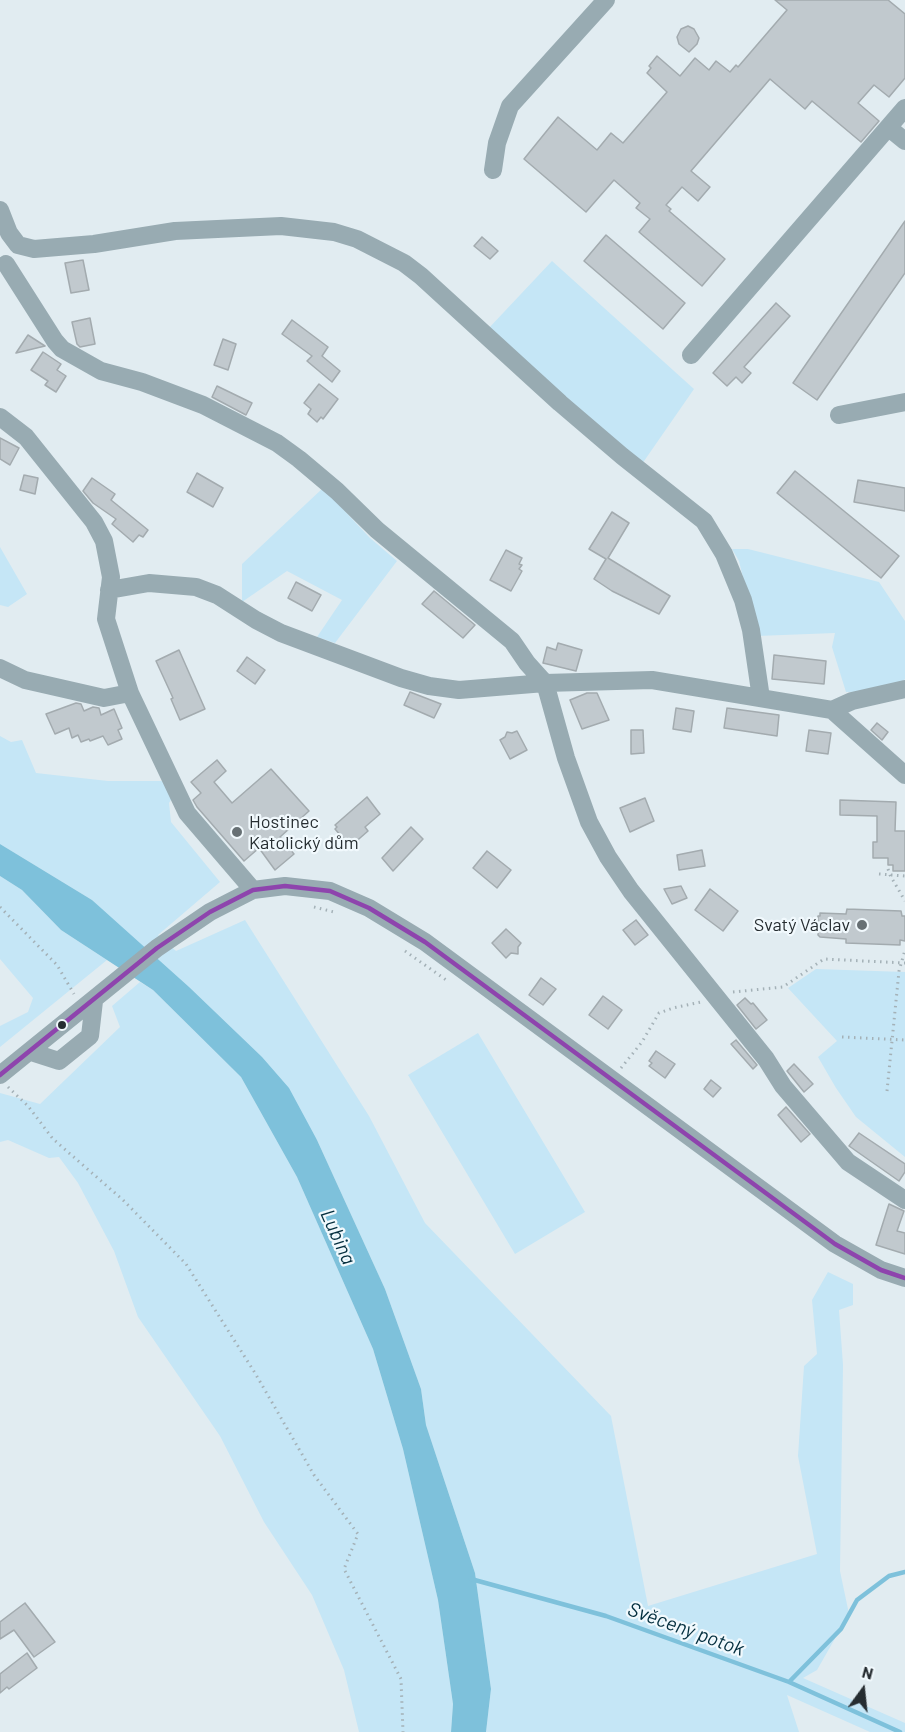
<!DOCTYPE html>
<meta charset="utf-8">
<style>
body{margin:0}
#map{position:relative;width:905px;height:1732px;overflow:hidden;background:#e1ecf1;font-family:Barlow,sans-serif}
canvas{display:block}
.north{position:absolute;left:833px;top:1660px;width:60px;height:60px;-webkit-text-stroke:4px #f1f9fd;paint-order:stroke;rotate:15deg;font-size:16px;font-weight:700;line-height:24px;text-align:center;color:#262d31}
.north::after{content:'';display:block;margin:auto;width:21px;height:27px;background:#262d31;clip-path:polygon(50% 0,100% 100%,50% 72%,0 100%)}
</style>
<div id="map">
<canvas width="905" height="1732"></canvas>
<div class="north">N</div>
</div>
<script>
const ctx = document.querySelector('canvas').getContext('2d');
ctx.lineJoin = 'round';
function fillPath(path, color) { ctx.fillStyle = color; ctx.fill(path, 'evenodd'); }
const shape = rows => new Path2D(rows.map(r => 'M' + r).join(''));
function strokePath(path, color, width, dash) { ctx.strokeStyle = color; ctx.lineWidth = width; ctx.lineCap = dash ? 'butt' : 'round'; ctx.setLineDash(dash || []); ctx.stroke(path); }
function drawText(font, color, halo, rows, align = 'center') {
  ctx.font = font + ' Barlow,sans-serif'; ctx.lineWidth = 4.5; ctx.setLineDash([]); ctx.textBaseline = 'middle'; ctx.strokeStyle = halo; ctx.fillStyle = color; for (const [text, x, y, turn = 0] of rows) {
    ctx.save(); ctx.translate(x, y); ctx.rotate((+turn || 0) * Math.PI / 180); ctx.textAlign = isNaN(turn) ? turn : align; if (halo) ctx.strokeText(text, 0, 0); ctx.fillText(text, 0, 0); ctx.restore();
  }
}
fillPath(shape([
 [552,261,694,389,642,464,488,329],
 [323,488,370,538,397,561,335,643,317,637,342,600,287,571,242,602,242,564],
 [0,547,27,594,8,607,0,605],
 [732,549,748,549,879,582,905,621,905,679,894,691,846,692,832,647,835,633,757,636,739,561],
 [0,736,11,742,22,740,36,773,108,781,162,781,172,798,169,803,171,822,220,882,158,935,176,951,245,920,369,1116,425,1223,611,1416,648,1606,817,1554,798,1456,804,1366,817,1354,812,1300,828,1272,853,1284,853,1305,839,1310,843,1365,840,1571,849,1614,817,1670,803,1678,905,1723,905,1732,870,1732,787,1695,799,1732,486,1732,491,1689,475,1573,426,1425,421,1389,385,1289,317,1140,92,900,0,844],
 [0,876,22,890,61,930,107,960,0,1047,0,1026,28,1012,33,998,0,959],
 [816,969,905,972,905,1157,856,1117,836,1088,818,1057,837,1041,788,988],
 [140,982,153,990,241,1077,297,1177,373,1349,403,1449,438,1600,453,1704,451,1732,359,1732,344,1670,312,1595,264,1522,220,1436,138,1317,114,1251,78,1183,59,1157,49,1158,8,1140,0,1142,0,1093,40,1104,120,1027,112,1006],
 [478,1033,585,1212,515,1254,408,1075]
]), '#c5e6f6');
fillPath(shape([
 [0,844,92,900,189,987,262,1057,289,1088,317,1140,385,1289,421,1389,426,1425,475,1573,491,1689,486,1732,451,1732,453,1704,438,1600,403,1449,373,1349,297,1177,241,1077,153,990,61,930,22,890,0,876]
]), '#7ec1db');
strokePath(shape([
 [471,1579,606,1616,789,1682,900,1732],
 [789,1682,841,1629,857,1600,889,1576,905,1572]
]), '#7ec1db', 4.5);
const building = shape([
 [775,0,888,0,905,14,905,78,889,97,874,85,858,103,879,121,861,142,812,101,805,109,770,79,691,171,710,187,698,201,682,187,666,205,671,209,669,211,725,259,702,286,639,232,650,219,636,208,640,203,614,180,586,212,524,159,558,117,597,150,611,133,623,143,667,92,647,73,651,68,649,66,657,56,680,76,695,58,709,70,716,61,730,72,736,65,738,67,787,10,775,0],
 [688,26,694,29,699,38,697,44,689,52,679,44,677,37,681,29,688,26],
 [905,221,905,273,817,400,793,383,905,221],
 [606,235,685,303,663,329,584,261,606,235],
 [482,237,498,251,490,259,474,246,482,237],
 [83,260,89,290,71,293,65,263,83,260],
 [776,303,790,316,744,367,751,373,742,383,736,377,727,386,713,373,776,303],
 [90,318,95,344,80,347,77,344,72,322,90,318],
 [292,320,328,347,322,356,340,371,332,382,307,361,312,356,282,334,292,320],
 [28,335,45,346,16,353,28,335],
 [223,339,236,344,228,370,214,365,223,339],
 [43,352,61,364,57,370,66,376,56,392,45,385,48,381,31,370,43,352],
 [319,384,338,399,323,419,321,417,317,422,308,414,311,409,304,403,319,384],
 [217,386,252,403,246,415,212,397,217,386],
 [0,438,19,448,10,465,0,459,0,438],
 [795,471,899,556,881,578,777,493,795,471],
 [197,473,223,488,213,507,187,492,197,473],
 [24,475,38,478,35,494,20,490,24,475],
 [92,478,115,494,111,500,148,530,143,537,139,535,133,542,112,524,116,519,93,503,83,491,92,478],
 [858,480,905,488,905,511,854,502,858,480],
 [612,512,629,523,608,558,670,596,659,614,612,591,594,579,606,559,589,549,612,512],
 [506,550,522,558,519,564,522,565,519,569,522,571,511,591,490,580,506,550],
 [296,582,321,595,312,611,288,598,296,582],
 [434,591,475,625,463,638,422,604,434,591],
 [558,643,582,650,576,671,543,663,547,647,556,650,558,643],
 [179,650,205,709,180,720,171,699,173,698,156,661,179,650],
 [774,655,826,661,824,684,772,679,774,655],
 [247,657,265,670,255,684,237,671,247,657],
 [410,692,441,704,434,718,404,705,410,692],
 [587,693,597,693,609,720,582,729,570,700,587,693],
 [76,703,81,704,84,711,93,707,99,708,101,715,114,709,122,728,118,730,122,739,108,745,103,736,90,741,89,739,81,742,78,735,72,738,69,728,55,734,46,714,76,703],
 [676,708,694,711,691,732,673,729,676,708],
 [727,708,779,715,777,736,724,728,727,708],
 [877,723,888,732,882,740,871,730,877,723],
 [631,730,643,730,644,753,631,754,631,730],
 [809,730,831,733,828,754,806,751,809,730],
 [517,731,527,750,510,759,500,740,505,737,507,732,512,733,517,731],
 [217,760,226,771,214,782,232,803,271,769,309,811,280,837,294,854,275,870,259,848,244,861,197,807,193,800,201,793,191,782,217,760],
 [367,797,380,814,365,827,368,831,352,845,349,842,347,843,335,829,337,827,335,825,367,797],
 [645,798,654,821,630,832,620,808,645,798],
 [840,800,896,802,895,831,905,831,905,871,893,871,893,865,888,865,888,858,873,858,873,842,877,842,877,816,840,815,840,800],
 [411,827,423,839,393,871,382,858,411,827],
 [702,850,705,866,679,870,677,855,702,850],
 [487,851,511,870,497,888,473,868,487,851],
 [681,886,687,898,672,904,664,889,681,886],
 [710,889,738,911,723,931,695,910,710,889],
 [847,909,901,911,902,916,905,916,905,941,900,940,900,945,846,943,846,939,820,937,818,935,818,916,820,916,820,913,846,914,847,909],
 [636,920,648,935,635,945,623,930,636,920],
 [506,929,521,943,518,947,518,954,511,953,506,958,492,943,506,929],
 [541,978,556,989,543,1005,529,995,541,978],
 [603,996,622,1010,608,1029,589,1015,603,996],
 [745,998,751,1004,753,1003,767,1020,756,1029,737,1005,745,998],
 [736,1040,757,1065,753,1069,731,1044,736,1040],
 [656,1051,675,1064,665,1078,649,1066,652,1063,649,1061,656,1051],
 [794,1064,813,1084,804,1092,787,1071,794,1064],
 [711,1080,721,1088,713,1097,704,1089,711,1080],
 [786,1107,810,1134,801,1142,778,1115,786,1107],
 [859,1133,905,1164,905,1172,899,1181,849,1146,859,1133],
 [889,1204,904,1211,897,1231,905,1233,905,1254,876,1245,889,1204],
 [25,1603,55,1642,34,1657,14,1630,0,1639,0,1622,25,1603],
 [27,1653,37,1668,9,1689,7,1687,0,1693,0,1674,27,1653]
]);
fillPath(building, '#c1c9ce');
strokePath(building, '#a3abaf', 1.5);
strokePath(shape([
 [888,869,890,875,905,901],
 [879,874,905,876],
 [0,907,57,965,74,994],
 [314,907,334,912],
 [405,951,449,982],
 [733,992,783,987,824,959,905,963],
 [842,1037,905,1040],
 [621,1068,642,1042,659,1013,673,1008,701,1002],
 [8,1087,28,1106,53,1139,123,1200,186,1264,255,1373,314,1475,358,1534,344,1569,401,1679,403,1732],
 [887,1091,899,971,905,950]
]), '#a4b1b7', 3, [1.5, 4.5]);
strokePath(shape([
 [889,128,905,141],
 [493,170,497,143,510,106,606,0],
 [0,210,9,233,18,245,34,249,94,244,175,231,281,226,334,232,357,239,404,263,421,276,560,403,622,456,704,521,724,554,743,600,751,630,761,698],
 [6,264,55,341,62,349,101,371,142,382,203,405,277,443,299,459,337,491,377,530,512,641,527,663,545,683,566,758,589,822,608,857,631,891,766,1059,783,1086,848,1162,905,1200],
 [691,355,905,108],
 [839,415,905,402],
 [0,417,26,437,94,522,104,541,111,577,106,619,130,693,187,813,253,890],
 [109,590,149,583,196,587,217,595,256,620,281,633,401,678,429,686,459,690,545,683,652,680,832,710,852,701,905,689],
 [0,668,25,680,104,698,130,693],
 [832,710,905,775],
 [31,1052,59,1061,90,1036,94,1001],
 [0,1075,157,948,210,912,253,890,285,886,330,891,369,908,425,942,835,1244,881,1270,905,1278]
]), '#98abb2', 18);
strokePath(shape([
 [0,1075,157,948,210,912,253,890,285,886,330,891,369,908,425,942,835,1244,881,1270,905,1278]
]), '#8e44ad', 4.5);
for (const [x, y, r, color] of [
 [237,832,6,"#677074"],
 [862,925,6,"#677074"],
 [62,1025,5,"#262d31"]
]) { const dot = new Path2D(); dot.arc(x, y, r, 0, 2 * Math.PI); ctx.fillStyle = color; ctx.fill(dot); strokePath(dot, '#f1f9fd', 2); }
drawText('18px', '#262d31', '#f1f9fd', [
 ["Hostinec",249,822],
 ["Katolický dům",249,843],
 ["Svatý Václav",850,925,"right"]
], 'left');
drawText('italic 20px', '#042f3f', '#f1f9fd', [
 ["Lubina",338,1237,66],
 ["Svěcený potok",686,1629,20]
]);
</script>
